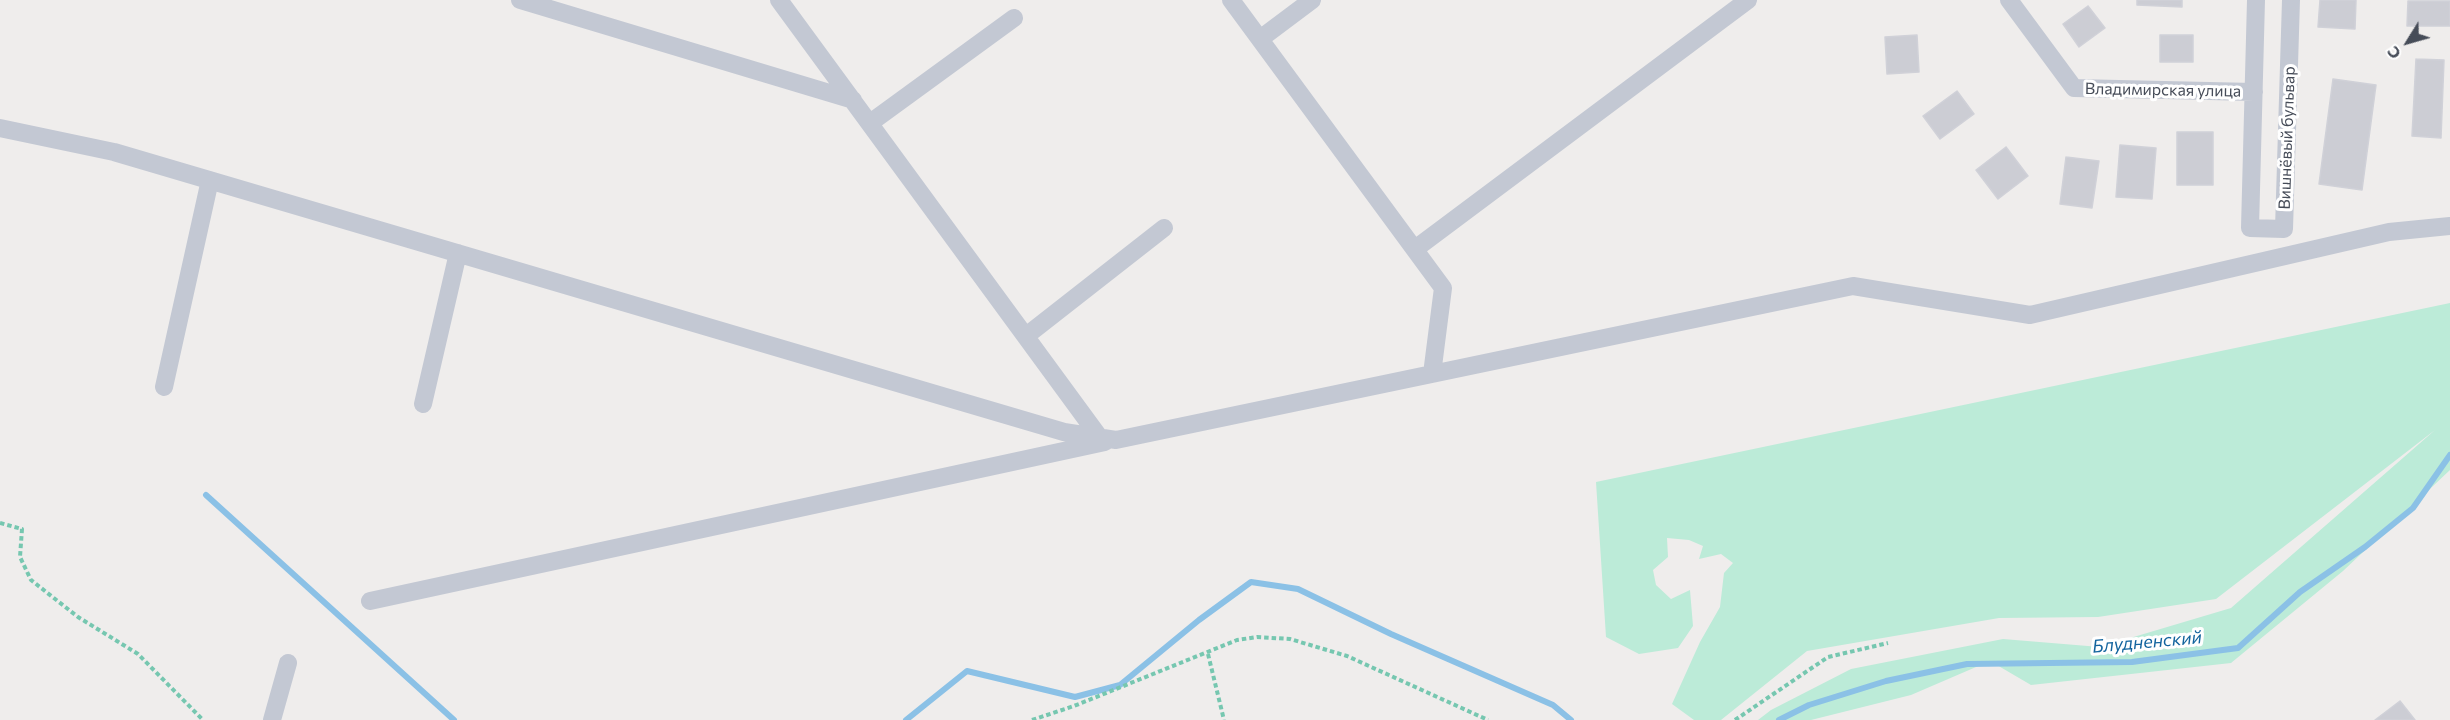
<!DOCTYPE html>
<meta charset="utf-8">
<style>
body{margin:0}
#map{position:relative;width:2450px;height:720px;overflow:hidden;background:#efedec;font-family:Commissioner,sans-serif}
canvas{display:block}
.north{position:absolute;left:2378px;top:12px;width:60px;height:60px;-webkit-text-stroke:4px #fff;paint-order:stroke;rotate:233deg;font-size:16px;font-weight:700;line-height:24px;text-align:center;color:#464c58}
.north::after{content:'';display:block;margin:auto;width:21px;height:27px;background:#464c58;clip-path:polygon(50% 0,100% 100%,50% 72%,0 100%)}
</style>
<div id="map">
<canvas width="2450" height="720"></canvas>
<div class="north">С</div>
</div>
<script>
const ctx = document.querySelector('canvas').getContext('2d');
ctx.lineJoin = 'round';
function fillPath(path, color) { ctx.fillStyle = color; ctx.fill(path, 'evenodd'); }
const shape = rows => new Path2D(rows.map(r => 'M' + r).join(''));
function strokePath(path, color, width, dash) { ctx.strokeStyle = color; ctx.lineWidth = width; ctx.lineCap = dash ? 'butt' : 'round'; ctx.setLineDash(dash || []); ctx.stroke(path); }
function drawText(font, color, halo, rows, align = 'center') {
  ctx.font = font + ' Commissioner,sans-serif'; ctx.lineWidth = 6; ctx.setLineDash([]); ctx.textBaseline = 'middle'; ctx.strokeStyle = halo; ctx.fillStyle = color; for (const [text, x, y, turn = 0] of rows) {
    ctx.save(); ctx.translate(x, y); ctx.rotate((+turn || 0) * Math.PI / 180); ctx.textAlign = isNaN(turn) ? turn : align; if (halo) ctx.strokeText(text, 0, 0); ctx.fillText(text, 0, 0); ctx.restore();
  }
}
fillPath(shape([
 [2450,303,2450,470,2343,571,2231,663,2031,685,1990,661,1911,695,1811,720,1758,720,1771,710,1851,669,2003,639,2100,647,2231,608,2435,430,2216,599,2098,617,1999,618,1807,651,1721,720,1694,720,1672,704,1700,642,1720,607,1724,573,1733,563,1721,554,1699,559,1703,546,1689,540,1667,538,1668,557,1653,570,1656,585,1671,599,1690,590,1693,626,1678,648,1639,654,1606,637,1596,482]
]), '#bcebd8');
strokePath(shape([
 [206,495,454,720],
 [906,720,967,671,1075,697,1120,685,1199,620,1251,582,1298,589,1391,634,1553,705,1571,720],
 [1779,720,1809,705,1886,681,1967,664,2132,662,2238,648,2300,592,2365,547,2413,508,2450,455]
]), '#8bc1e6', 6);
const building = shape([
 [2137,0,2182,0,2182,7,2137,5,2137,0],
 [2320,0,2356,0,2355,29,2318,27,2320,0],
 [2408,1,2450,1,2450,26,2407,26,2408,1],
 [2088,6,2105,28,2079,47,2063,24,2088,6],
 [1917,35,1919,72,1887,74,1885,37,1917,35],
 [2160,35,2193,35,2193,62,2160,62,2160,35],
 [2416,59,2444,60,2441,138,2412,136,2416,59],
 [2333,79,2376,85,2362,190,2319,184,2333,79],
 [1957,91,1974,114,1940,139,1923,116,1957,91],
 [2177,132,2213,132,2213,185,2177,185,2177,132],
 [2120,145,2156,148,2152,199,2116,197,2120,145],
 [2006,147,2028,176,1998,199,1976,170,2006,147],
 [2066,157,2099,161,2092,208,2060,204,2066,157],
 [2400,701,2415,720,2375,720,2400,701]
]);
fillPath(building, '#cccdd4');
strokePath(building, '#d0d1d8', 1.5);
strokePath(shape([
 [0,523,22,529,20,557,31,580,78,617,138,654,203,720],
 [1208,654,1224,720],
 [1032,720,1074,706,1237,640,1257,637,1290,639,1347,656,1488,720],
 [1735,720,1828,657,1888,643]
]), '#76c7b0', 4, [4.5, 3]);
strokePath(shape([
 [520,0,853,100],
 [779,0,1100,438],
 [1231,0,1443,288,1432,374],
 [2009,0,2074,88,2254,92],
 [2256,0,2250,228,2284,229,2291,0],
 [1260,39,1312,0],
 [870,123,1014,18],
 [0,128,114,152,1064,432,1116,440,1853,286,2030,315,2389,232,2450,226],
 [1415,249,1748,0],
 [1026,336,1164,228],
 [164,387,210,180],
 [423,404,458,253],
 [370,601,1105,442],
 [272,720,288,663]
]), '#c3c8d3', 18);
drawText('16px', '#464c58', '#fff', [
 ["Владимирская улица",2163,90,1],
 ["Вишнёвый бульвар",2287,138,-88]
]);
drawText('italic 18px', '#13649e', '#fff', [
 ["Блудненский",2147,642,-5]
]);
</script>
